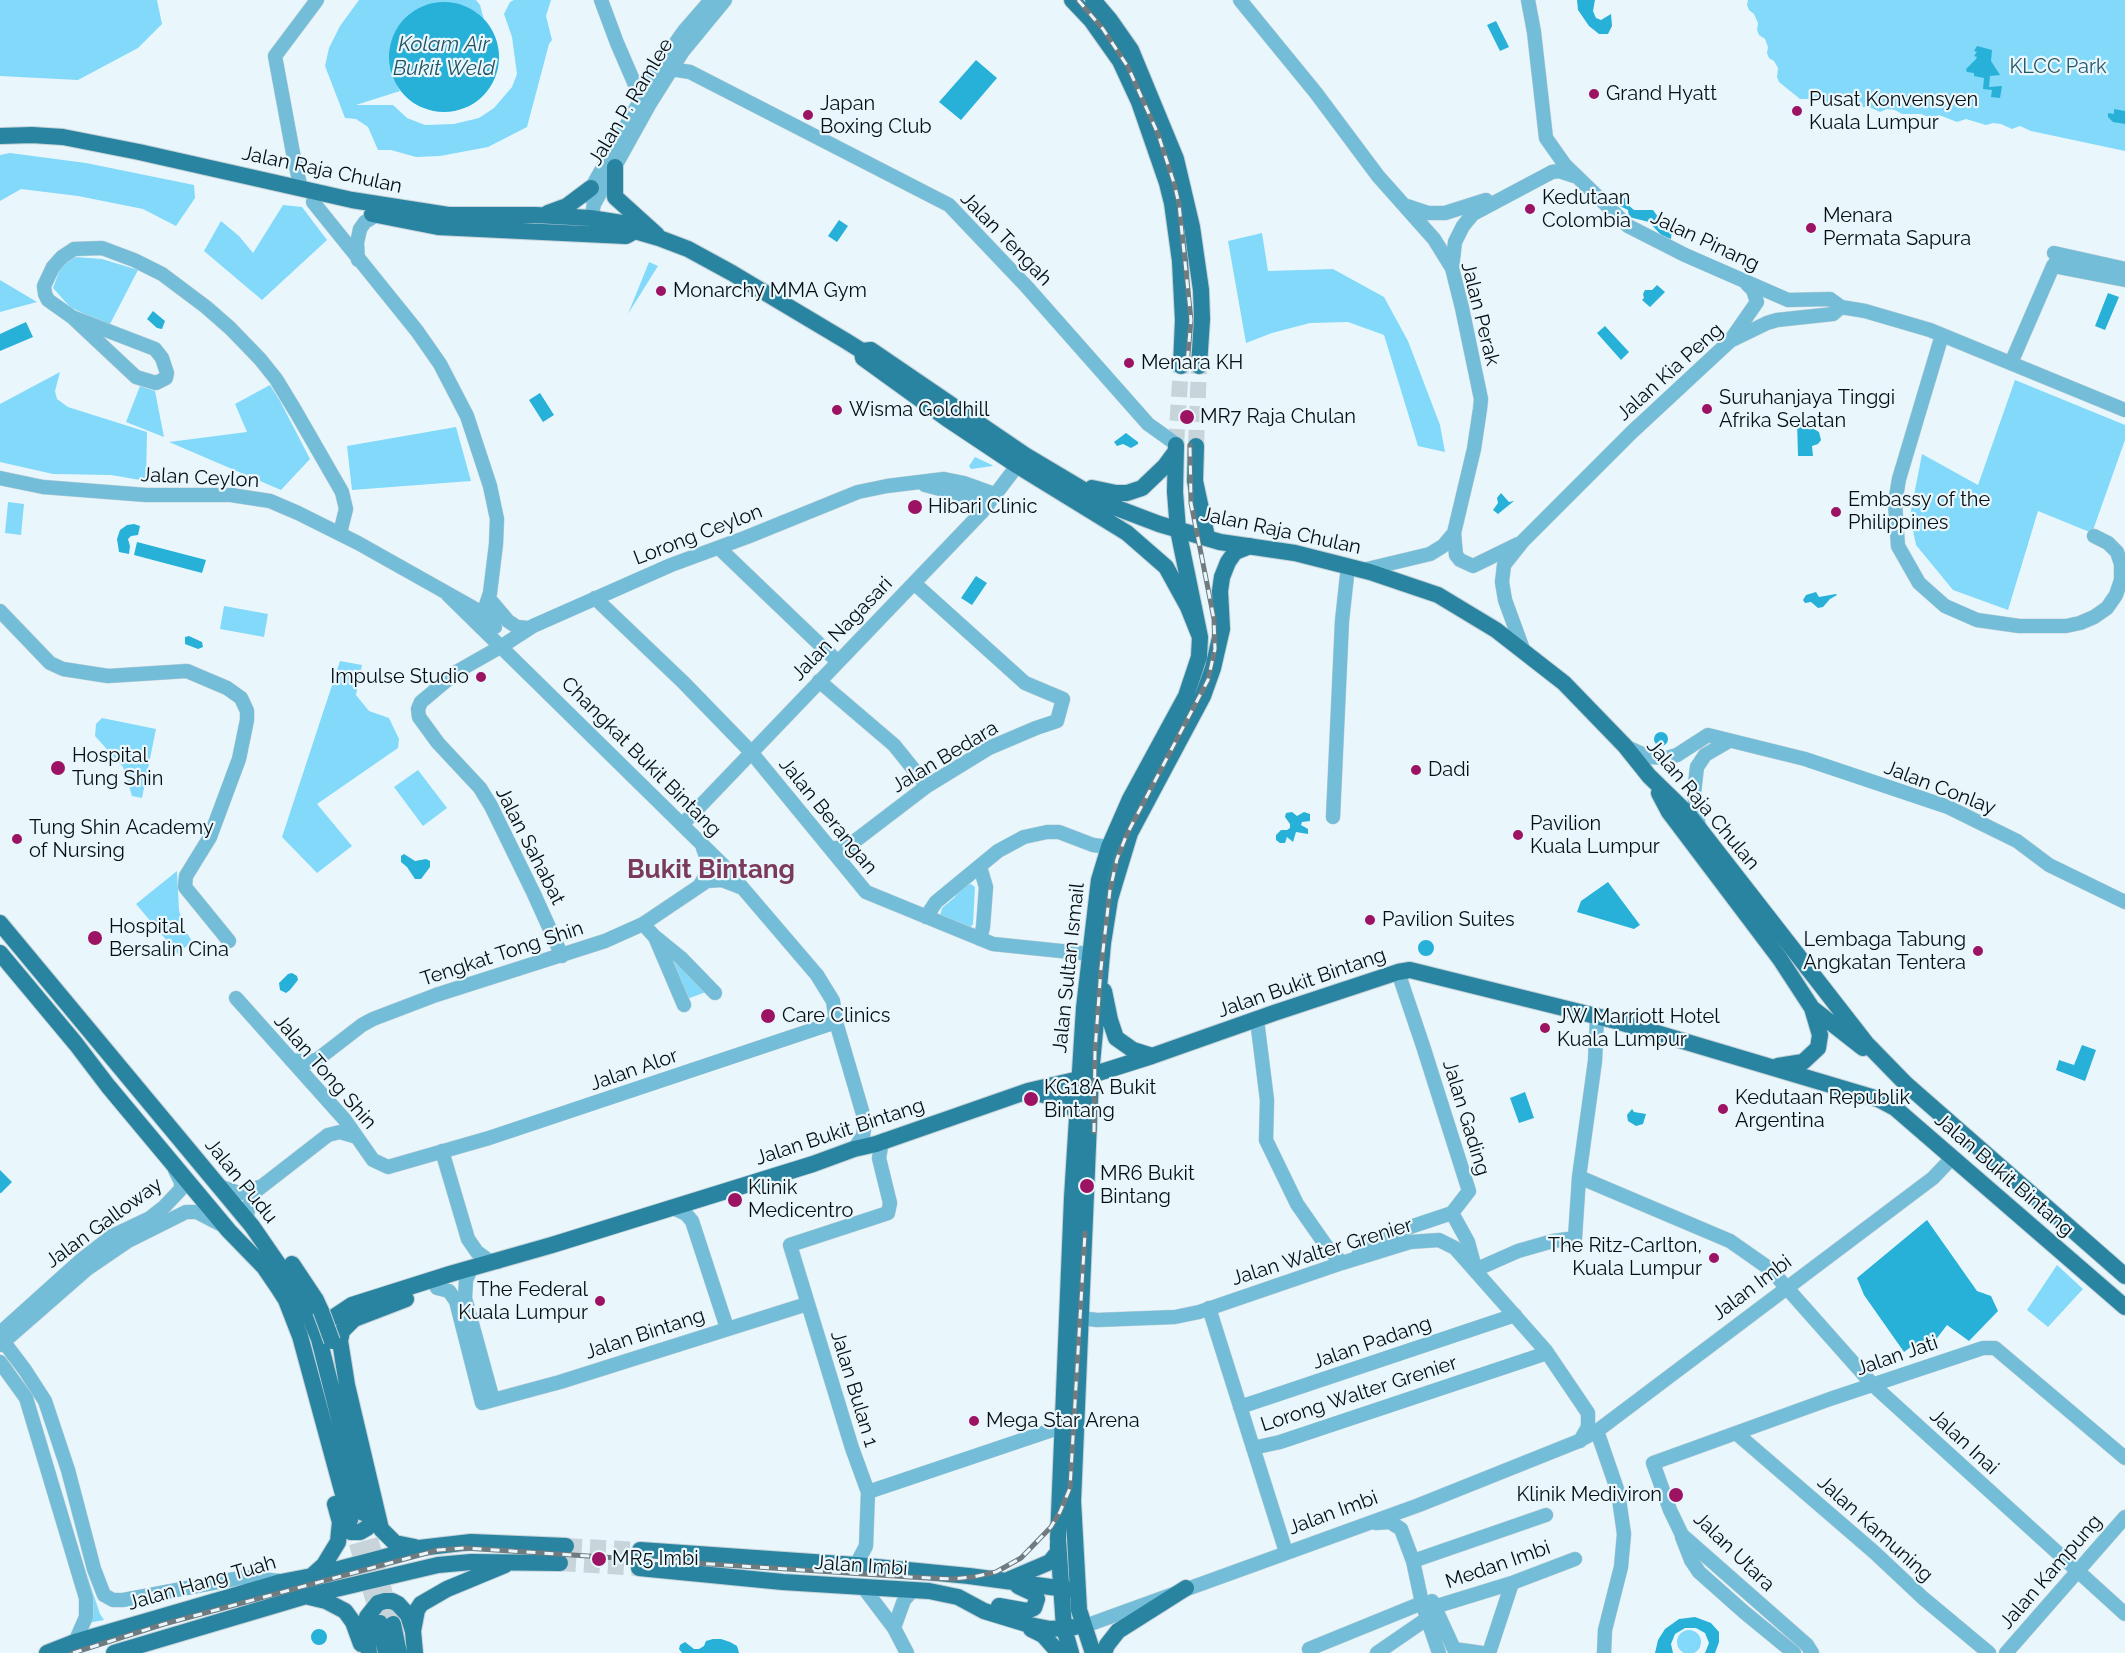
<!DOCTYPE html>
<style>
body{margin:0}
canvas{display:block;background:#e9f7fd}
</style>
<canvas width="2125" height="1653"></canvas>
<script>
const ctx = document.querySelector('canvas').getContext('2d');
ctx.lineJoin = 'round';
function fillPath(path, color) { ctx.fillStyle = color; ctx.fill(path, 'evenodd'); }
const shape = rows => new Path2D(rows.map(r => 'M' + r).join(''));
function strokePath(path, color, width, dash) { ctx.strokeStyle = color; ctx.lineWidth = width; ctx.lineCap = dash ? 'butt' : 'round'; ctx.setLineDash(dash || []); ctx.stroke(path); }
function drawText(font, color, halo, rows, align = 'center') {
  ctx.font = font + ' Raleway,sans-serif'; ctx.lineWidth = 4.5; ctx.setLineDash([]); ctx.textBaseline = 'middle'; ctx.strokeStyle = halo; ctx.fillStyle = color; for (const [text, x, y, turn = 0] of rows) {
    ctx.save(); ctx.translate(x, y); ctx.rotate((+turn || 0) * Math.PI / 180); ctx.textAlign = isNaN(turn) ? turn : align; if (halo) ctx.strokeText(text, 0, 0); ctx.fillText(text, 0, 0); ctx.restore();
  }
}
fillPath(shape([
 [0,0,157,0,162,24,138,48,78,80,0,76],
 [359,0,476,0,480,5,484,20,475,12,392,76,400,91,356,105,393,105,407,118,425,125,454,124,479,118,494,108,512,87,517,74,512,37,504,14,510,2,514,0,551,0,546,16,552,40,549,44,527,127,488,147,440,156,416,157,391,150,378,150,368,127,356,119,345,118,325,66,329,48,340,26],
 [1748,0,2125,0,2125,151,2031,131,2020,126,2012,129,2001,124,1993,123,1986,125,1966,119,1957,122,1939,115,1931,118,1921,114,1902,114,1895,110,1887,109,1880,112,1869,107,1851,107,1843,103,1836,102,1829,104,1823,103,1817,99,1800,99,1779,82,1777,77,1778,68,1774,61,1769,58,1767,53,1768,47,1765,39,1759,35,1757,30,1758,23,1754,14,1749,10,1747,5],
 [10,153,86,163,194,185,195,198,176,226,143,209,78,196,21,189,0,201,0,155],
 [283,205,302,207,327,240,262,300,204,251,221,221,239,236,253,253],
 [1262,233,1268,271,1333,269,1384,297,1408,341,1440,425,1445,452,1418,446,1384,335,1348,322,1310,323,1272,333,1246,343,1228,241],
 [76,257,102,259,138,270,109,326,70,307,53,288,61,266,68,260],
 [649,262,658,266,628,314],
 [0,280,37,302,0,312],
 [60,372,55,391,57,399,68,407,147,432,146,481,111,475,53,474,0,462,0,404],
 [2015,380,2125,425,2125,440,2092,533,2038,511,2008,610,1953,590,1916,545,1910,516,1922,454,1978,485],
 [270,385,280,401,310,459,281,490,169,442,247,432,235,404],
 [140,386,155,391,164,437,126,422],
 [456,427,471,481,352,490,347,446],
 [975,457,992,465,993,466,971,469,969,466],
 [8,502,24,504,21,535,5,533],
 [224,606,268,614,264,637,220,629],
 [340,661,362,665,356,695,369,711,389,718,399,739,398,748,317,804,352,846,317,873,282,837],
 [102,718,156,729,142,798,132,796,123,767,95,736,96,724],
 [418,770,447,808,423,826,394,787],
 [177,871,179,910,184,928,192,941,178,954,136,904],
 [971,884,975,887,973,924,970,928,940,916,942,908,954,898,963,887],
 [668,955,706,992,687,999],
 [2057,1265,2083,1289,2048,1327,2027,1310],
 [87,1575,100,1614,104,1620,88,1623,90,1592],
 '1677 1642a12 12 0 1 1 24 0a12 12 0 1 1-24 0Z'
]), '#83d9f9');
fillPath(shape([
 [1577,0,1595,0,1593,11,1596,18,1601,20,1611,14,1612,26,1608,34,1599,34,1589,26,1578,10],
 '389 57a55 55 0 1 1 110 0a55 55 0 1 1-110 0Z',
 [1496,21,1509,47,1500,51,1487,25],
 [1977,46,1992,50,1991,61,2000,75,1990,76,1989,87,2002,86,2000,98,1991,97,1992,90,1983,89,1984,78,1974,76,1974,73,1967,72,1966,69,1976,59,1977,57,1974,56,1977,52,1974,51],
 [976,60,997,78,961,120,939,102],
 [2114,109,2125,111,2125,124,2113,122,2108,117,2108,113,2114,114],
 [1619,198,1625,198,1626,203,1634,210,1653,210,1661,221,1672,229,1671,239,1662,236,1649,222,1629,217,1628,210,1618,205],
 [839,220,848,226,837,242,828,236],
 [1657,285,1665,292,1650,307,1642,300,1644,298,1643,294,1645,290,1652,290],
 [2108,293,2119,297,2105,330,2095,326],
 [153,311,165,321,162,329,157,328,147,319],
 [26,322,33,337,0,351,0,334],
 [1605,326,1629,352,1621,360,1597,333],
 [540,393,554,415,543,422,529,400],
 [1812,418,1812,428,1819,432,1821,440,1818,444,1812,446,1813,456,1798,456,1797,420],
 [1126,433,1138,442,1138,444,1131,448,1123,444,1117,446,1114,442],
 [1501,493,1509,502,1514,501,1498,514,1493,510,1498,503,1497,498],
 [134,524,140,526,138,535,131,536,128,539,130,546,129,554,119,552,117,539,120,530,127,525],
 [137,542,206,560,202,573,134,555],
 [976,576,987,583,972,605,961,598],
 [1816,592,1819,597,1836,594,1837,595,1830,599,1823,607,1818,608,1811,602,1805,603,1803,600,1806,595],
 [189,636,202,642,203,647,198,649,185,644,185,637],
 '1654 739a7 7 0 1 1 14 0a7 7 0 1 1-14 0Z',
 [1292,812,1297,816,1304,812,1310,814,1310,821,1302,822,1301,825,1308,829,1308,834,1296,832,1293,842,1287,837,1285,843,1280,843,1276,840,1276,835,1281,830,1287,830,1290,828,1290,824,1285,817,1286,813],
 [404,854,415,861,426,859,430,861,430,867,421,879,415,879,407,867,401,862,401,856],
 [1608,882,1640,925,1634,929,1577,912,1581,901],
 '1418 948a8 8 0 1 1 16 0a8 8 0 1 1-16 0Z',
 [292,973,297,976,298,980,290,990,286,993,280,990,279,983,288,974],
 [2082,1045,2096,1050,2085,1081,2056,1070,2059,1060,2074,1065],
 [1525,1092,1534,1118,1519,1123,1510,1098],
 [1632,1109,1634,1112,1646,1114,1643,1124,1636,1126,1628,1121,1627,1115],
 [0,1170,12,1182,1,1193,0,1193],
 [1927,1220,1977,1291,1991,1296,1998,1311,1969,1341,1947,1325,1931,1346,1919,1341,1904,1352,1864,1295,1857,1278],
 [1695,1617,1711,1623,1719,1632,1719,1642,1715,1653,1705,1653,1709,1643,1705,1633,1696,1628,1685,1628,1675,1634,1671,1644,1673,1653,1655,1653,1658,1640,1665,1629,1679,1619],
 '311 1637a8 8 0 1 1 16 0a8 8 0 1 1-16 0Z',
 [713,1639,721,1639,730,1642,737,1646,739,1653,682,1653,679,1649,680,1645,685,1642,694,1649,699,1649,704,1646,706,1641]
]), '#27b0d8');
strokePath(shape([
 [1176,445,1181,366],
 [1196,446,1199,366],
 [364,1516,393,1624],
 [350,1520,379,1619],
 [566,1546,640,1550],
 [560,1563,639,1568]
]), '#c7d4da', 16, [16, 8]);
const minor = shape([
 [601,0,617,43,636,87,646,102],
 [1240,0,1316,93,1378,176,1434,239,1452,268,1462,308,1481,399,1480,409,1474,449,1454,533,1443,546,1430,554,1363,570],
 [1528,0,1534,32,1546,138,1565,165,1628,226,1685,255,1788,300,1830,299,1841,307,1865,311,1930,330,2125,410],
 [671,69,690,72,949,205,1026,286,1148,424,1176,444],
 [301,189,293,153,275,56,317,0],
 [587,196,660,65,684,31,711,0],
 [313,202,417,331,440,364,467,416,490,486,497,519,496,544,490,593,486,605,487,614,491,620],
 [1407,206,1428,213,1445,213,1486,200],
 [589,228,594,204,649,105,683,51,725,0],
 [2054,253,2125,269],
 [358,260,357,243,360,229,365,222,376,215],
 [2053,266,2125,280],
 [1452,268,1455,242,1463,226,1473,214,1552,172,1559,171,1574,176],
 [72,317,136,377,156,383,166,378,167,373,162,358,155,349,72,317,48,300,45,294,44,286,53,267,62,257,74,249,102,248,134,260,162,274,206,307,230,328,260,359,276,379,296,412,342,492,346,509,340,533],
 [1942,335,1899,479,1895,503,1898,546,1919,583,1945,606,1977,620,2019,626,2066,626,2080,623,2094,617,2107,608,2116,595,2121,580,2121,564,2117,552,2108,543,2094,536],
 [1732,338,1757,302,1753,290,1747,284],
 [2011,363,2053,266,2062,255],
 [0,478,43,487,146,495,231,495,270,501,298,513,358,543,479,611,495,627],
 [925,485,974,498,988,505],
 [1454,533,1456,555,1460,560,1473,566,1518,544],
 [719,548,838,662],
 [448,595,723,865,817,975,833,1001,836,1022,865,1121,863,1136,854,1149],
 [595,598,683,682,751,752,866,892,993,944,1090,954],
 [492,602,508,621,517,627,528,628],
 [0,611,50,663,63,669,108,676,187,671,227,688,241,698,247,711,247,720,239,759,210,837,186,876,185,887,229,941],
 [1524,652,1505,600,1502,582,1504,565,1523,541,1632,432,1730,341,1767,323,1777,320,1833,314,1841,307],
 [819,681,894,745,927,786],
 [1625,746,1649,757,1667,758,1677,755,1708,735,1805,759,1948,807,2017,841,2049,865,2125,902],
 [1333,817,1342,621,1348,566],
 [682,825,982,512,1023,458],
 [1699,828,1694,793,1697,767,1705,755,1729,741],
 [830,848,846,848,851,844,927,786,989,748,1036,728,1057,721,1063,699,1025,683,914,583],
 [700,885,706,875,709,864,703,848],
 [926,917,936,902,998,851,1024,837,1047,832,1059,832,1093,845,1109,847],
 [643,924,654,936,681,958,715,993],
 [655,937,684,1005],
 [980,939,983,927,986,887,980,867],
 [562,956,534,894,491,806,480,788,438,743,419,717,418,709,421,702,458,671,502,646,533,626,671,565,747,537,858,492,887,486,944,479,964,483,989,492,995,496],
 [1398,972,1423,1046,1469,1191,1452,1213],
 [236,998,345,1120,373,1160,388,1167,489,1138,836,1022],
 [1257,1020,1267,1100,1266,1140,1297,1204,1327,1247,1342,1263],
 [291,1060,309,1062,318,1059,362,1025,373,1019,436,995,605,941,643,924,707,881,722,880,740,887],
 [442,1151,468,1239,477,1252,488,1260,498,1262],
 [1579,1177,1730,1241,1770,1269,1873,1385,2125,1614],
 [219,1186,239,1193,250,1192,259,1187],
 [671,1207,686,1214,692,1221,727,1328],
 [1452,1213,1468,1242,1475,1268],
 [246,1219,252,1194,328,1135,340,1132,357,1137],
 [1356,1258,1365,1247,1377,1238,1452,1213],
 [471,1269,466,1280,465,1298,493,1400],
 [1475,1270,1518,1251,1553,1241,1575,1238,1579,1177,1595,1061,1597,1017],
 [437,1288,449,1291,456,1301,482,1403,560,1382,807,1304],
 [1209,1308,1286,1552],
 [1081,1318,1097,1320,1175,1317,1199,1312,1342,1263,1410,1242,1439,1240,1455,1248,1546,1351,1588,1413,1588,1427,1580,1441],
 [0,1333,80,1261,112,1236,150,1218,164,1207,181,1189,181,1182,175,1170],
 [0,1337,25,1370,45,1401,68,1470,94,1569,104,1595,113,1600,123,1600,245,1577,279,1581],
 [0,1345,87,1269,128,1241,186,1212,197,1212,220,1224],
 [0,1362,26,1398,86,1598,86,1617,75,1642],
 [1240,1407,1515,1315],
 [1597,1431,1618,1492,1624,1534,1621,1567,1605,1630,1604,1653],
 [1736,1433,1874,1552,1923,1598,1989,1653],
 [1253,1448,1280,1442,1541,1355,1546,1351],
 [868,1492,1061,1427],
 [1376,1523,1390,1522,1401,1529,1413,1561,1422,1603,1439,1653],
 [1682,1537,1691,1560,1699,1572,1744,1612,1794,1653],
 [1413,1561,1546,1515],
 [856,1565,866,1546,868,1492,852,1448,790,1245,888,1213,890,1203,879,1158,881,1147,884,1140],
 [863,1587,894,1628,907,1653],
 [1432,1601,1454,1649,1482,1653],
 [1434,1607,1512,1583,1575,1559],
 [1085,1626,1419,1505,1579,1441,1597,1431,1933,1178,1952,1158],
 [894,1628,904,1600,913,1590],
 [1311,1653,1309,1649,1422,1603],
 [1377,1653,1428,1618],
 [1489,1653,1512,1583],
 [1812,1653,1807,1645,1682,1535,1670,1510,1653,1463,1830,1399,1983,1348,1995,1348,2125,1458],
 [2006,1653,2125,1517]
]);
const major = shape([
 [1072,0,1091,20,1120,61,1139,102,1167,183,1172,203,1180,261,1183,320,1181,366],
 [1093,0,1110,20,1131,50,1176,159,1192,227,1201,290,1202,319,1199,366],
 [0,136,32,135,63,137,139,152,352,200,448,215,535,215,590,218,622,223,627,224,635,231,659,238,688,249,732,273,846,341,862,351,863,358,946,418,1018,466,1127,533,1166,567,1188,607,1200,637],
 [615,167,615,197,657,235],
 [548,213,567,206,591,188],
 [372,214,438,227,626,236,635,231],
 [862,351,871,350,1025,455,1109,505,1159,524,1220,542,1295,553,1370,572,1438,595,1496,630,1564,683,1625,746,1649,776,1687,813,1866,1043,1906,1084,2125,1276],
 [1196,446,1195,481,1207,537],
 [1092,488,1116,493,1127,493,1142,488,1165,466,1176,451],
 [1659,793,1669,812,1780,959,1812,1008,1820,1035,1818,1048,1803,1062,1778,1066],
 [0,923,252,1226,294,1287,311,1320,319,1339,363,1513],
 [0,953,76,1044,108,1086,229,1231,264,1267,277,1286,286,1300,300,1336,350,1520],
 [1104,991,1110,1020,1116,1038,1133,1050,1152,1056],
 [1812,1008,1863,1048],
 [1033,1092,1062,1100,1070,1104,1078,1116],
 [292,1264,316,1300,321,1311],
 [406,1299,354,1319,342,1331,340,1341,347,1385,381,1529,395,1543,415,1547],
 [334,1317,352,1305,450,1274,552,1245,813,1164,854,1149,876,1144,1028,1091,1079,1079,1152,1056,1274,1013,1398,972,1410,970,1616,1021,1878,1099,1895,1108,2125,1307],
 [340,1522,345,1528,351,1532,360,1532,367,1528,371,1522,375,1509],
 [640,1550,856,1565,969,1576,1073,1590],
 [639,1568,783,1582,929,1591,958,1597,984,1611,1030,1625,1050,1629,1075,1627],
 [314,1574,324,1565,338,1542,340,1522,335,1504],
 [1010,1579,1050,1562,1058,1552,1058,1544],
 [309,1597,326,1601,345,1611,353,1622,361,1644],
 [999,1606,1027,1611,1034,1608,1037,1599,1035,1594,1018,1586],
 [380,1623,386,1653],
 [393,1624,399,1653],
 [1031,1629,1043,1635,1059,1653],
 [413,1631,417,1610,421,1604,447,1589,505,1565],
 [47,1653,75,1642,281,1582,312,1576,419,1548,471,1542,566,1546],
 [114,1653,306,1596,438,1565,471,1562,560,1563],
 [369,1653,366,1623,367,1617,378,1603,385,1601,392,1601,398,1604,408,1615,413,1631,415,1653],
 [1071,1653,1064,1628,1058,1539,1072,1198,1084,1008,1099,880,1109,847,1130,799,1186,696,1199,657,1200,637,1178,530,1175,492,1176,445],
 [1093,1653,1079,1610,1073,1501,1091,1075,1103,943,1110,899,1130,833,1203,696,1213,668,1222,629,1220,591,1222,577,1228,562,1235,552,1250,546],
 [1104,1653,1107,1645,1118,1631,1186,1588]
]);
strokePath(minor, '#c5d2d7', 15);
strokePath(major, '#c5d2d7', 18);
strokePath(minor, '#74bdd8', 14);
strokePath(major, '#2984a1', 16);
const rail = shape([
 [1078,0,1103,29,1128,67,1158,134,1174,183,1179,204,1191,320,1187,364],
 [1094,1132,1095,1051,1101,968,1110,890,1117,859,1127,834,1208,680,1215,649,1214,619,1191,503,1190,445],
 [73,1653,164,1624,438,1550,465,1548,910,1577,952,1579,973,1577,996,1572,1021,1558,1051,1527,1060,1512,1070,1488,1085,1233]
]);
strokePath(rail, '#707b7f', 5);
strokePath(rail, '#e9f7fd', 3, [9]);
const majorBridge = shape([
 [321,1311,332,1341]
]);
strokePath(majorBridge, '#c5d2d7', 18, []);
strokePath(majorBridge, '#2984a1', 16);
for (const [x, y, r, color] of [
 [1594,94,6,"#9c1364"],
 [1797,111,6,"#9c1364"],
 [808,115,6,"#9c1364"],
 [1530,209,6,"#9c1364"],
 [1811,228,6,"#9c1364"],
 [661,291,6,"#9c1364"],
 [1129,363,6,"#9c1364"],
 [1707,409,6,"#9c1364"],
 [837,410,6,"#9c1364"],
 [1187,417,8,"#9c1364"],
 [915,507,8,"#9c1364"],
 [1836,512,6,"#9c1364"],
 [481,677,6,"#9c1364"],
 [58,768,8,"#9c1364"],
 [1416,770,6,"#9c1364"],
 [1518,835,6,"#9c1364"],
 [17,839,6,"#9c1364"],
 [1370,920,6,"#9c1364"],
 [95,938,8,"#9c1364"],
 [1978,951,6,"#9c1364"],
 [768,1016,8,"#9c1364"],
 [1545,1028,6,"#9c1364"],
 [1031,1099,8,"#9c1364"],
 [1723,1109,6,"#9c1364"],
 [1087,1186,8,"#9c1364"],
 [735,1200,8,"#9c1364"],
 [1714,1258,6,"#9c1364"],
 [600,1301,6,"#9c1364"],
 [974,1421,6,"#9c1364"],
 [1676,1495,8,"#9c1364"],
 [599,1559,8,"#9c1364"]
]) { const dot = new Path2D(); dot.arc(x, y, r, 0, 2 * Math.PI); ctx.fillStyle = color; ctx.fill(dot); strokePath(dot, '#e9f7fd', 2); }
drawText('20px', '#235668', '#e9f7fd', [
 ["KLCC Park",2058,67]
]);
drawText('20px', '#070f12', '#e9f7fd', [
 ["Grand Hyatt",1606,94],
 ["Pusat Konvensyen",1809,100],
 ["Kuala Lumpur",1809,123],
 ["Japan",820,104],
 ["Boxing Club",820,127],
 ["Kedutaan",1542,198],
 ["Colombia",1542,221],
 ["Menara",1823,216],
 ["Permata Sapura",1823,239],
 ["Monarchy MMA Gym",673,291],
 ["Menara KH",1141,363],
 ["Suruhanjaya Tinggi",1719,398],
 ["Afrika Selatan",1719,421],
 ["Wisma Goldhill",849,410],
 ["MR7 Raja Chulan",1200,417],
 ["Embassy of the",1848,500],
 ["Philippines",1848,523],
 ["Hibari Clinic",928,507],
 ["Impulse Studio",469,677,"right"],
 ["Hospital",72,756],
 ["Tung Shin",72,779],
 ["Dadi",1428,770],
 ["Pavilion",1530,824],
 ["Kuala Lumpur",1530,847],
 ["Tung Shin Academy",29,828],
 ["of Nursing",29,851],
 ["Pavilion Suites",1382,920],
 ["Hospital",109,927],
 ["Bersalin Cina",109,950],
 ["Lembaga Tabung",1966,940,"right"],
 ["Angkatan Tentera",1966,963,"right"],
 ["Care Clinics",782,1016],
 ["JW Marriott Hotel",1557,1017],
 ["Kuala Lumpur",1557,1040],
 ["KG18A Bukit",1044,1088],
 ["Bintang",1044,1111],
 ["Kedutaan Republik",1735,1098],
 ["Argentina",1735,1121],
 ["MR6 Bukit",1100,1174],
 ["Bintang",1100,1197],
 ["Klinik",748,1188],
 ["Medicentro",748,1211],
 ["The Ritz-Carlton,",1702,1246,"right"],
 ["Kuala Lumpur",1702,1269,"right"],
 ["The Federal",588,1290,"right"],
 ["Kuala Lumpur",588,1313,"right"],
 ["Mega Star Arena",986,1421],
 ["Klinik Mediviron",1662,1495,"right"],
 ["MR5 Imbi",612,1559]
], 'left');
drawText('20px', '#070f12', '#e9f7fd', [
 ["Jalan P. Ramlee",631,102,-59],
 ["Jalan Raja Chulan",322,170,12],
 ["Jalan Tengah",1006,239,46],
 ["Jalan Pinang",1705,241,25],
 ["Jalan Perak",1480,314,76],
 ["Jalan Kia Peng",1670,372,-42],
 ["Jalan Ceylon",200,478,3],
 ["Jalan Raja Chulan",1281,531,12],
 ["Lorong Ceylon",698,535,-21],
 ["Jalan Nagasari",842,629,-46],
 ["Changkat Bukit Bintang",641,757,45],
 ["Jalan Bedara",945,757,-31],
 ["Jalan Conlay",1940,788,21],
 ["Jalan Raja Chulan",1703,805,50],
 ["Jalan Berangan",828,816,51],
 ["Jalan Sahabat",530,846,63],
 ["Tengkat Tong Shin",502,954,-18],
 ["Jalan Sultan Ismail",1069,968,-84],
 ["Jalan Bukit Bintang",1302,983,-19],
 ["Jalan Alor",634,1070,-19],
 ["Jalan Tong Shin",325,1072,49],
 ["Jalan Gading",1466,1118,73],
 ["Jalan Bukit Bintang",840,1132,-18],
 ["Jalan Bukit Bintang",2004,1175,41],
 ["Jalan Pudu",241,1181,51],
 ["Jalan Galloway",104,1223,-36],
 ["Jalan Walter Grenier",1322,1252,-17],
 ["Jalan Imbi",1752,1288,-37],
 ["Jalan Bintang",645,1334,-18],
 ["Jalan Padang",1372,1343,-19],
 ["Jalan Jati",1897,1356,-19],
 ["Jalan Bulan 1",854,1389,73],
 ["Lorong Walter Grenier",1359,1394,-18],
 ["Jalan Inai",1964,1442,43],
 ["Jalan Imbi",1333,1513,-20],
 ["Jalan Kamuning",1875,1529,42],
 ["Jalan Utara",1734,1552,44],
 ["Medan Imbi",1498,1565,-19],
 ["Jalan Imbi",861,1566,4],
 ["Jalan Kampung",2051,1572,-49],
 ["Jalan Hang Tuah",202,1583,-16]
]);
drawText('italic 21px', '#205465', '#e9f7fd', [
 ["Kolam Air",444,45],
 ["Bukit Weld",444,69]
]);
drawText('bold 26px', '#7c3a5a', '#e9f7fd', [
 ["Bukit Bintang",711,870]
]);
</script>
